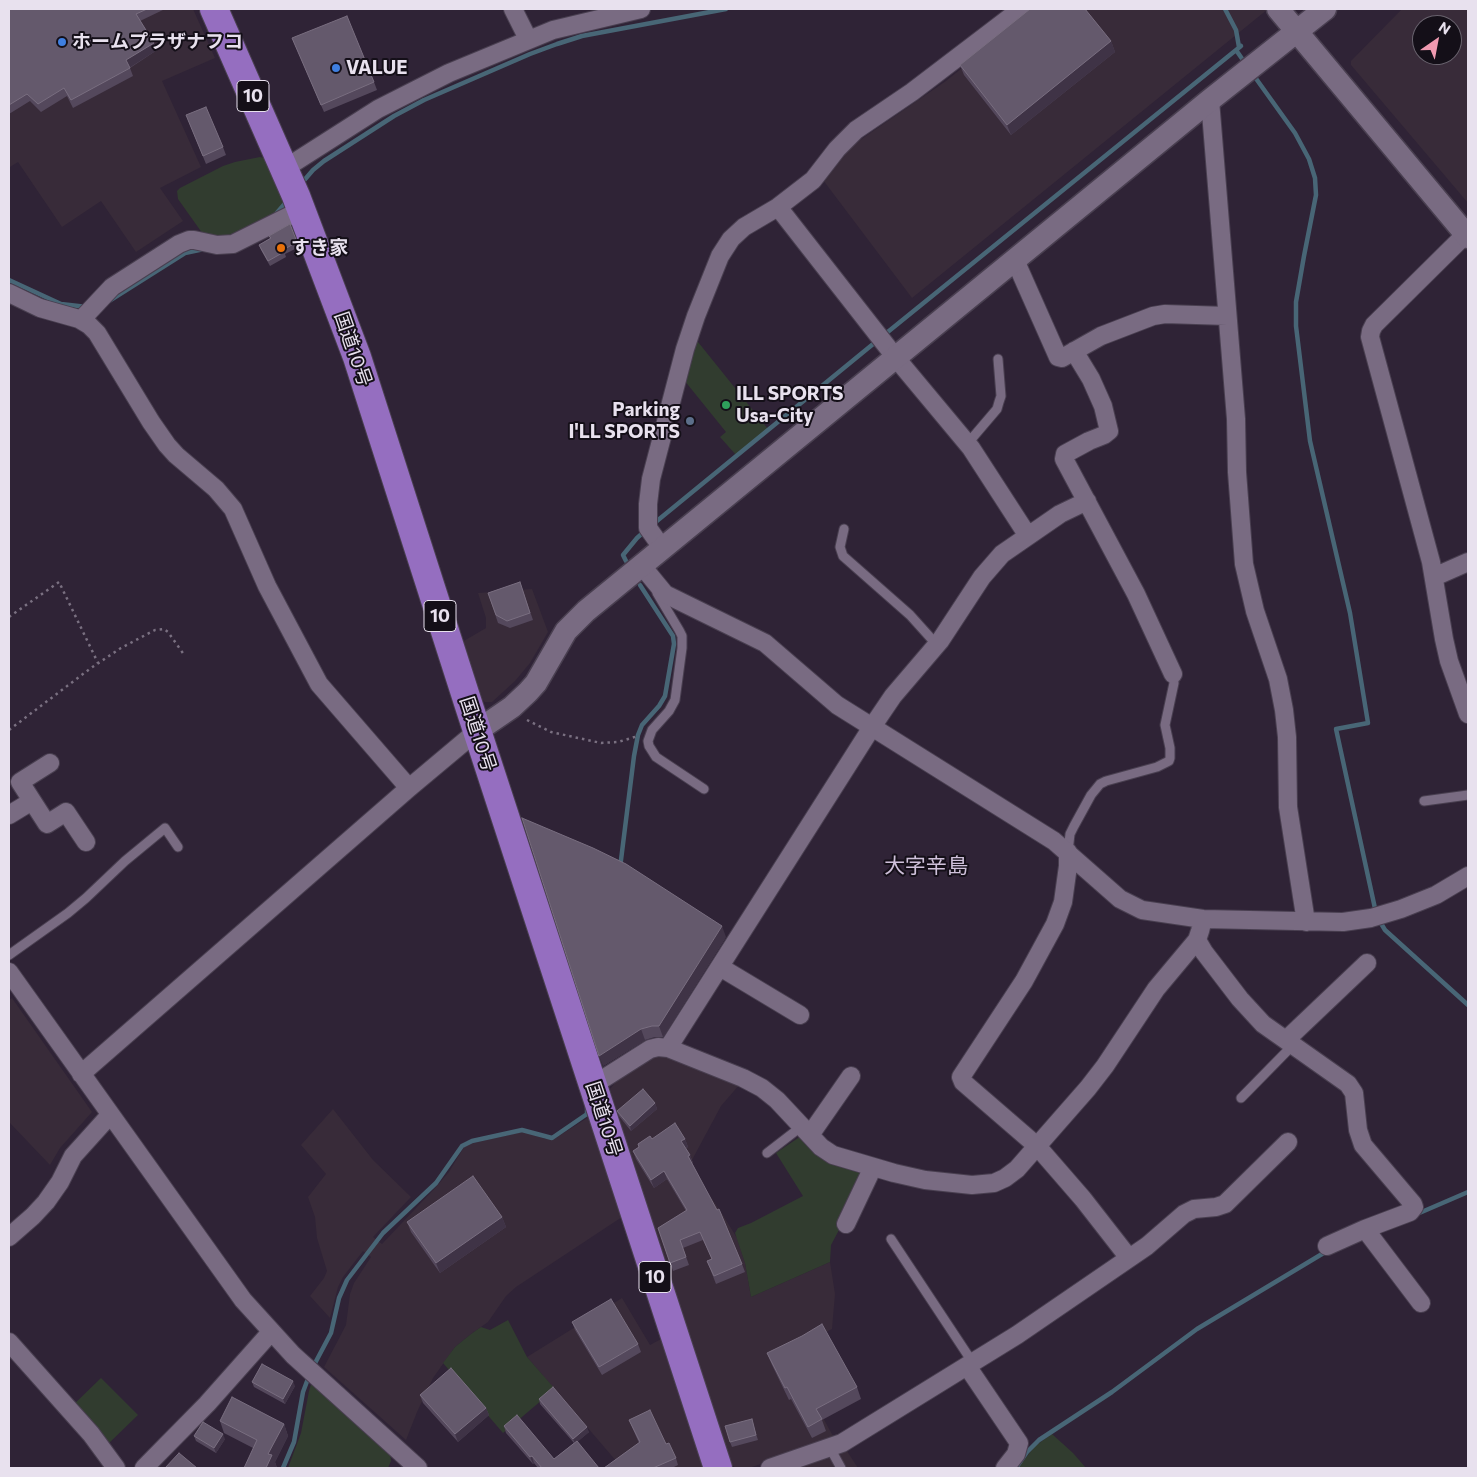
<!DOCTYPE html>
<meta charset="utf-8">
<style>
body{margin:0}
#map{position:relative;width:1477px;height:1477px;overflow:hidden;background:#2f2336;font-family:Commissioner,sans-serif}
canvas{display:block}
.frame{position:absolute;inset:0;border:10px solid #e8e1ee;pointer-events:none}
.north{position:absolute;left:1412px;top:15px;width:50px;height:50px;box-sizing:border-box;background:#140f18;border:1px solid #69636e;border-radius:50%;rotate:33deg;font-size:14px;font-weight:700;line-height:20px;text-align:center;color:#e8e1ee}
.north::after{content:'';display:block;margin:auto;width:18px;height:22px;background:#f19ab1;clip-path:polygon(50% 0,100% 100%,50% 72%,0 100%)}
</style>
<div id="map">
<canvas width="1477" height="1477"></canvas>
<div class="frame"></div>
<div class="north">N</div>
</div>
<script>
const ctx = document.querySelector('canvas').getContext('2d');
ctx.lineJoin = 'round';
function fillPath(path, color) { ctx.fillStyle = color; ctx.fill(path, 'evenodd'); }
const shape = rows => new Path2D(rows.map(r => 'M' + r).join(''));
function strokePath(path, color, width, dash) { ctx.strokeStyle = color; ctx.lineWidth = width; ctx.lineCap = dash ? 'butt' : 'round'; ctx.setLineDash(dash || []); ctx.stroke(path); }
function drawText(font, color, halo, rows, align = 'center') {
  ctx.font = font + ' Commissioner,"Noto Sans JP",sans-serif'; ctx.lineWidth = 4; ctx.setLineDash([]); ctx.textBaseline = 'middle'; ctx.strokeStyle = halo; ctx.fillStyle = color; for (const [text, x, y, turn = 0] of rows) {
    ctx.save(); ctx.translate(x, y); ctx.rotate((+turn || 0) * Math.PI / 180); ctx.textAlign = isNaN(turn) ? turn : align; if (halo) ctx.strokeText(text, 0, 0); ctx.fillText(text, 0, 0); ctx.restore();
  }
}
fillPath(shape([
 [9,9,193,9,215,58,162,81,201,167,160,188,183,221,136,252,101,201,62,227,18,162,10,167,9,165],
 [1035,9,1268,9,912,298,823,180,843,153,863,138,946,81],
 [1402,9,1468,9,1468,203,1351,65,1351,61],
 [1422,25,1452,25,1452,55,1422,55],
 [532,589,548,632,530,663,515,681,492,702,485,702,481,699,462,642,486,628,486,618,478,593],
 [12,998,92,1112,60,1148,50,1165,9,1122,9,1000],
 [660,1052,740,1084,721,1106,692,1160,693,1171,721,1212,737,1238,745,1263,751,1297,830,1262,835,1294,832,1329,789,1351,810,1394,833,1436,802,1450,749,1468,736,1468,732,1465,643,1196,610,1089,623,1073],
 [333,1109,373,1160,411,1197,373,1237,382,1244,435,1188,449,1172,464,1147,469,1144,522,1132,528,1132,545,1139,554,1139,589,1117,622,1217,516,1287,506,1296,488,1322,471,1334,455,1347,433,1378,417,1412,406,1440,324,1367,346,1325,350,1294,354,1283,371,1257,363,1251,343,1277,338,1287,330,1318,310,1296,324,1278,327,1271,317,1238,315,1217,308,1197,326,1174,301,1145],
 [622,1298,650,1345,663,1338,705,1468,648,1468,617,1462,527,1357],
 [845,1448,858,1468,792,1468]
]), '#382b39');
fillPath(shape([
 [260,157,264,158,267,161,285,201,278,212,234,239,205,237,178,199,177,191,180,188,223,166,235,162],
 [694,337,768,429,736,455,720,437,726,432,684,380],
 [801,1136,862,1171,839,1230,831,1245,830,1262,751,1297,745,1263,735,1233,738,1228,751,1223,803,1196,776,1153],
 [508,1320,527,1357,555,1389,503,1433,443,1363,455,1347,471,1334,481,1327,490,1330],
 [101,1378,138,1415,107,1445,70,1408],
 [313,1378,390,1449,391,1461,388,1468,288,1468,301,1433,309,1391],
 [1052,1434,1073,1453,1086,1468,1018,1468,1035,1446]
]), '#313c2f');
strokePath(shape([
 [1225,9,1236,30,1239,47],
 [1236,50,1245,63],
 [1252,73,1295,133,1309,159,1315,178,1316,195,1304,256,1296,302,1296,326,1310,441,1350,613,1368,723,1336,729,1376,913],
 [301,184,313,170,324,161,394,116,424,100,530,54,557,44,582,36,726,9],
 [275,215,288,200],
 [9,280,61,304,87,307],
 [109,301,185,253,204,249],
 [884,335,1241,46],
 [652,525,878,340],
 [626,561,623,555,637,538,646,530],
 [620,868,634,756,638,735,642,725,659,706,665,696,674,644,673,636,640,585],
 [1379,920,1385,930,1468,1005],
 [583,999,583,1017],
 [1417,1214,1468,1192],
 [313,1367,331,1333,339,1298,347,1280,383,1233,436,1183,462,1146,472,1141,522,1130,552,1138,587,1114,587,1107],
 [283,1468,294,1442,303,1392,309,1376],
 [1016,1468,1027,1452,1039,1440,1112,1392,1197,1329,1327,1251]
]), '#486676', 4.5);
const service = shape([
 [968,443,997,409,999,402,1001,396,998,359],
 [844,529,840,547,843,556,910,615,937,645],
 [657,593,679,630,682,636,682,648,675,700,669,711,652,730,648,741,649,746,656,757,704,789],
 [1424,801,1468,795],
 [1068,852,1070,834,1074,826,1091,795,1100,784,1106,781,1157,767,1169,761,1170,758,1170,748,1165,725,1174,683,1173,674],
 [9,955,68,913,86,898,125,861,165,828,178,847],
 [1241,1098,1293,1045],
 [767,1153,802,1126],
 [891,1239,973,1363],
 [830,1448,841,1468]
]);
const minor = shape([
 [513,9,528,39],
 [1210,100,1236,419,1237,472,1244,564,1255,611,1278,679,1284,710,1287,737,1288,807,1306,922],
 [284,169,378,109,449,73,553,30,641,9],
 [778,207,896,358,971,448,1028,536],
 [1468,232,1374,325,1371,331,1370,337,1431,562,1444,639,1449,661,1468,714],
 [1015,260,1058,357,1062,358,1101,336,1153,316,1165,314,1227,316],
 [9,293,40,308,79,319,89,325,97,333,151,422,167,445,176,455,216,489,233,509,267,586,319,684,409,788],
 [81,320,112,287,179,244,189,240,194,240,217,245,233,244,301,210],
 [1074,351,1091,379,1103,406,1109,431,1104,435,1089,441,1065,454,1064,459,1136,594,1173,674],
 [663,549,648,528,648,504,651,479,685,349,696,316,720,256,731,239,744,227,778,207,813,180,837,149,856,130,912,92,1021,9],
 [642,566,665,594,765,643,837,705,1054,841,1120,899,1142,910,1203,919,1343,922,1371,918,1401,909,1436,895,1468,876],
 [1434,577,1468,562],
 [50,763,20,782,47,824,66,812,86,842],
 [9,815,32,801],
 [1068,852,1068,866,1063,902,1055,924,1024,981,961,1077,963,1082,1037,1146,1083,1199,1129,1258],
 [1197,940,1204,952,1240,999,1263,1024,1348,1084,1354,1093,1358,1130,1363,1145,1413,1204,1414,1207,1410,1212,1365,1229,1327,1246],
 [720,967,800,1015],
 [9,972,243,1300,293,1355,418,1468],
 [1286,1040,1367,963],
 [668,1048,872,727,893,696,940,641,982,577,1002,554,1060,514,1087,501],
 [81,1074,409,788,477,731],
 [593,1087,595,1084,650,1049,658,1047,668,1048,743,1078,762,1088,777,1100,821,1147,833,1155,894,1173,925,1180,972,1185,994,1183,1005,1178,1017,1169,1088,1088,1105,1066,1156,989,1197,940,1200,931,1203,919],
 [810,1135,851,1076],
 [846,1224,873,1167],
 [1365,1229,1421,1303],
 [9,1237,33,1216,46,1202,60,1182,73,1156,110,1115],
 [9,1342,91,1434,116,1468],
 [967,1366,1019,1443,1016,1454,1005,1468],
 [144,1468,207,1404,271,1332],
 [770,1468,842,1443,1017,1335,1147,1246,1184,1214,1194,1209,1216,1207,1225,1204,1288,1142]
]);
const tertiary = shape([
 [1278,9,1468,237],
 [477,731,512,707,528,692,536,683,566,631,586,611,1210,100,1325,9]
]);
const trunk = shape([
 [214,9,296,196,357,357,469,706,718,1468]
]);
strokePath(service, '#493f50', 11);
strokePath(minor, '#493f50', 20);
strokePath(tertiary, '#493f50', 25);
strokePath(trunk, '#493f50', 30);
strokePath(shape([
 [9,617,59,582,98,663],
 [527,720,551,732,601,743,618,742,638,736],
 [9,730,91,668,121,648,155,630,164,629,168,632,185,656]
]), '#7a7081', 2.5, [2.5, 4]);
strokePath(service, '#796b82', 9);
strokePath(minor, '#796b82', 18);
strokePath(tertiary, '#796b82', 22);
strokePath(trunk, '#956ec0', 28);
fillPath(shape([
 [9,9,165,9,140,21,154,43,157,50,130,68,133,76,73,108,67,96,41,112,30,101,9,114],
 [292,38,374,82,377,90,324,112],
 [1111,41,1115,52,1011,135,964,75,960,65],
 [186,115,223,147,226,155,206,164],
 [290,224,299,247,285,254,286,257,270,266,261,250,259,245,270,239,269,236],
 [520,582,533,620,510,628,498,623,488,593],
 [726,937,663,1037,655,1037,645,1040,603,1066],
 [655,1103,657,1109,631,1131,619,1116,617,1111],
 [652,1139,685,1139,688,1147,686,1148,690,1155,693,1163,692,1163,742,1264,745,1272,716,1284,707,1261,712,1259,703,1240,683,1248,689,1265,673,1271,658,1228,686,1211,667,1179,654,1188,636,1159,633,1151,639,1147,638,1144],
 [502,1217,506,1227,440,1273,411,1232,407,1222],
 [572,1322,638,1344,641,1352,602,1375,575,1330],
 [767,1353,857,1387,861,1399,822,1420,826,1431,812,1438,791,1399,789,1400,772,1365],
 [252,1382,295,1386,285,1404,254,1387],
 [420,1395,486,1408,489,1415,458,1442,423,1403],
 [539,1399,589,1432,577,1442,599,1468,538,1468,534,1463,533,1464,506,1433,504,1426,554,1459,574,1443,540,1404],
 [629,1420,666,1444,676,1458,678,1465,672,1468,604,1468,639,1443],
 [220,1421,284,1424,288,1436,275,1462,277,1468,253,1448,224,1433],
 [753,1424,758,1440,732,1447,730,1442],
 [194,1436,225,1439,216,1453,196,1441]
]), '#54485c');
fillPath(shape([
 [1111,41,1115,52,1011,135,1007,125],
 [154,43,157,50,129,68,126,60],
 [722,926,726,937,663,1037,659,1026],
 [641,1029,645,1040,603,1066,599,1056],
 [655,1103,657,1109,631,1131,630,1126],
 [685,1139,688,1147,684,1149,681,1141],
 [690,1155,693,1163,691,1164,688,1156],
 [664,1171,667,1179,654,1188,651,1180],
 [502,1217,506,1227,440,1273,436,1263],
 [293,1381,295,1386,285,1404,283,1399],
 [486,1408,489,1415,458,1442,455,1434],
 [284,1424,288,1436,275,1462,277,1468,266,1468,268,1454],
 [587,1427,589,1432,575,1444,573,1439],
 [223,1434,225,1439,216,1453,214,1448],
 [532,1456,534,1463,533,1464,530,1457]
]), '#3f3346');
const building = shape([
 [9,9,147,9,136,14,154,43,126,60,130,68,71,100,64,88,38,104,27,94,9,105,9,9],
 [1030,9,1085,9,1111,41,1007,125,960,65,1030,9],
 [347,16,374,82,321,105,292,38,347,16],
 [206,107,223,147,203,156,186,115,206,107],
 [290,224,297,242,283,250,284,252,268,261,259,245,271,238,269,236,290,224],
 [520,582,530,613,507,621,496,615,488,593,520,582],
 [522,818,593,848,626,864,722,926,659,1026,652,1026,641,1029,599,1056,522,818],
 [643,1089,655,1103,630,1126,617,1111,643,1089],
 [675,1123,685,1139,681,1141,690,1155,688,1156,717,1210,719,1209,742,1264,714,1276,707,1261,712,1259,700,1232,680,1240,686,1257,670,1263,658,1228,687,1210,664,1171,651,1180,633,1151,639,1147,638,1144,650,1136,652,1139,675,1123],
 [473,1176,502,1217,436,1263,407,1222,473,1176],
 [611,1299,638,1344,599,1367,572,1322,611,1299],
 [822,1324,857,1387,816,1409,822,1419,808,1427,787,1387,785,1388,767,1353,802,1336,822,1324],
 [262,1364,293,1381,283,1399,252,1382,262,1364],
 [451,1368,486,1408,455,1434,420,1395,451,1368],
 [553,1387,587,1427,573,1439,539,1399,553,1387],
 [232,1397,284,1424,268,1454,272,1455,266,1468,244,1468,257,1440,220,1421,232,1397],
 [650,1410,666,1444,669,1443,676,1458,653,1468,604,1468,640,1442,629,1420,650,1410],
 [517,1415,554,1459,577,1441,599,1468,542,1468,532,1456,530,1457,504,1426,517,1415],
 [752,1419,756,1435,730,1442,725,1426,752,1419],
 [203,1422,223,1434,214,1448,194,1436,203,1422],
 [179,1453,197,1468,165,1468,179,1453]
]);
fillPath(building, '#64596c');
strokePath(building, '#796e80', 1);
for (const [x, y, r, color] of [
 [62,42,5,"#3f7fe0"],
 [336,68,5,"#3f7fe0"],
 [281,248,5,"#e8710a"],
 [726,405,5,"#2e9e5b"],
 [690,421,5,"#5c6f8a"]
]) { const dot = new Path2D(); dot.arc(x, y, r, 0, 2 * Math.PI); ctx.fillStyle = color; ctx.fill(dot); strokePath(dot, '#140f18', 2); }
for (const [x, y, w] of [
 [253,96,32],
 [440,616,32],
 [655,1277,32]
]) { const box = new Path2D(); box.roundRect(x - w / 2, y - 15.5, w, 31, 4); ctx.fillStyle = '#140f18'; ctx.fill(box); strokePath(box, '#e8e1ee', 1); }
drawText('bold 18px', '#e8e1ee', null, [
 ["10",253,96],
 ["10",440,616],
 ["10",655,1277]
]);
drawText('bold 19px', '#e8e1ee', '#140f18', [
 ["ホームプラザナフコ",72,42],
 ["VALUE",346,68],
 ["すき家",291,248],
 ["ILL SPORTS",736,394],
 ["Usa-City",736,416],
 ["Parking",680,410,"right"],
 ["I'LL SPORTS",680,432,"right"]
], 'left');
drawText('19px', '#e8e1ee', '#140f18', [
 ["国道10号",353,349,71],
 ["国道10号",478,734,72],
 ["国道10号",604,1119,72]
]);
drawText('21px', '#cfc1da', '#140f18', [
 ["大字辛島",926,866]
]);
</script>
